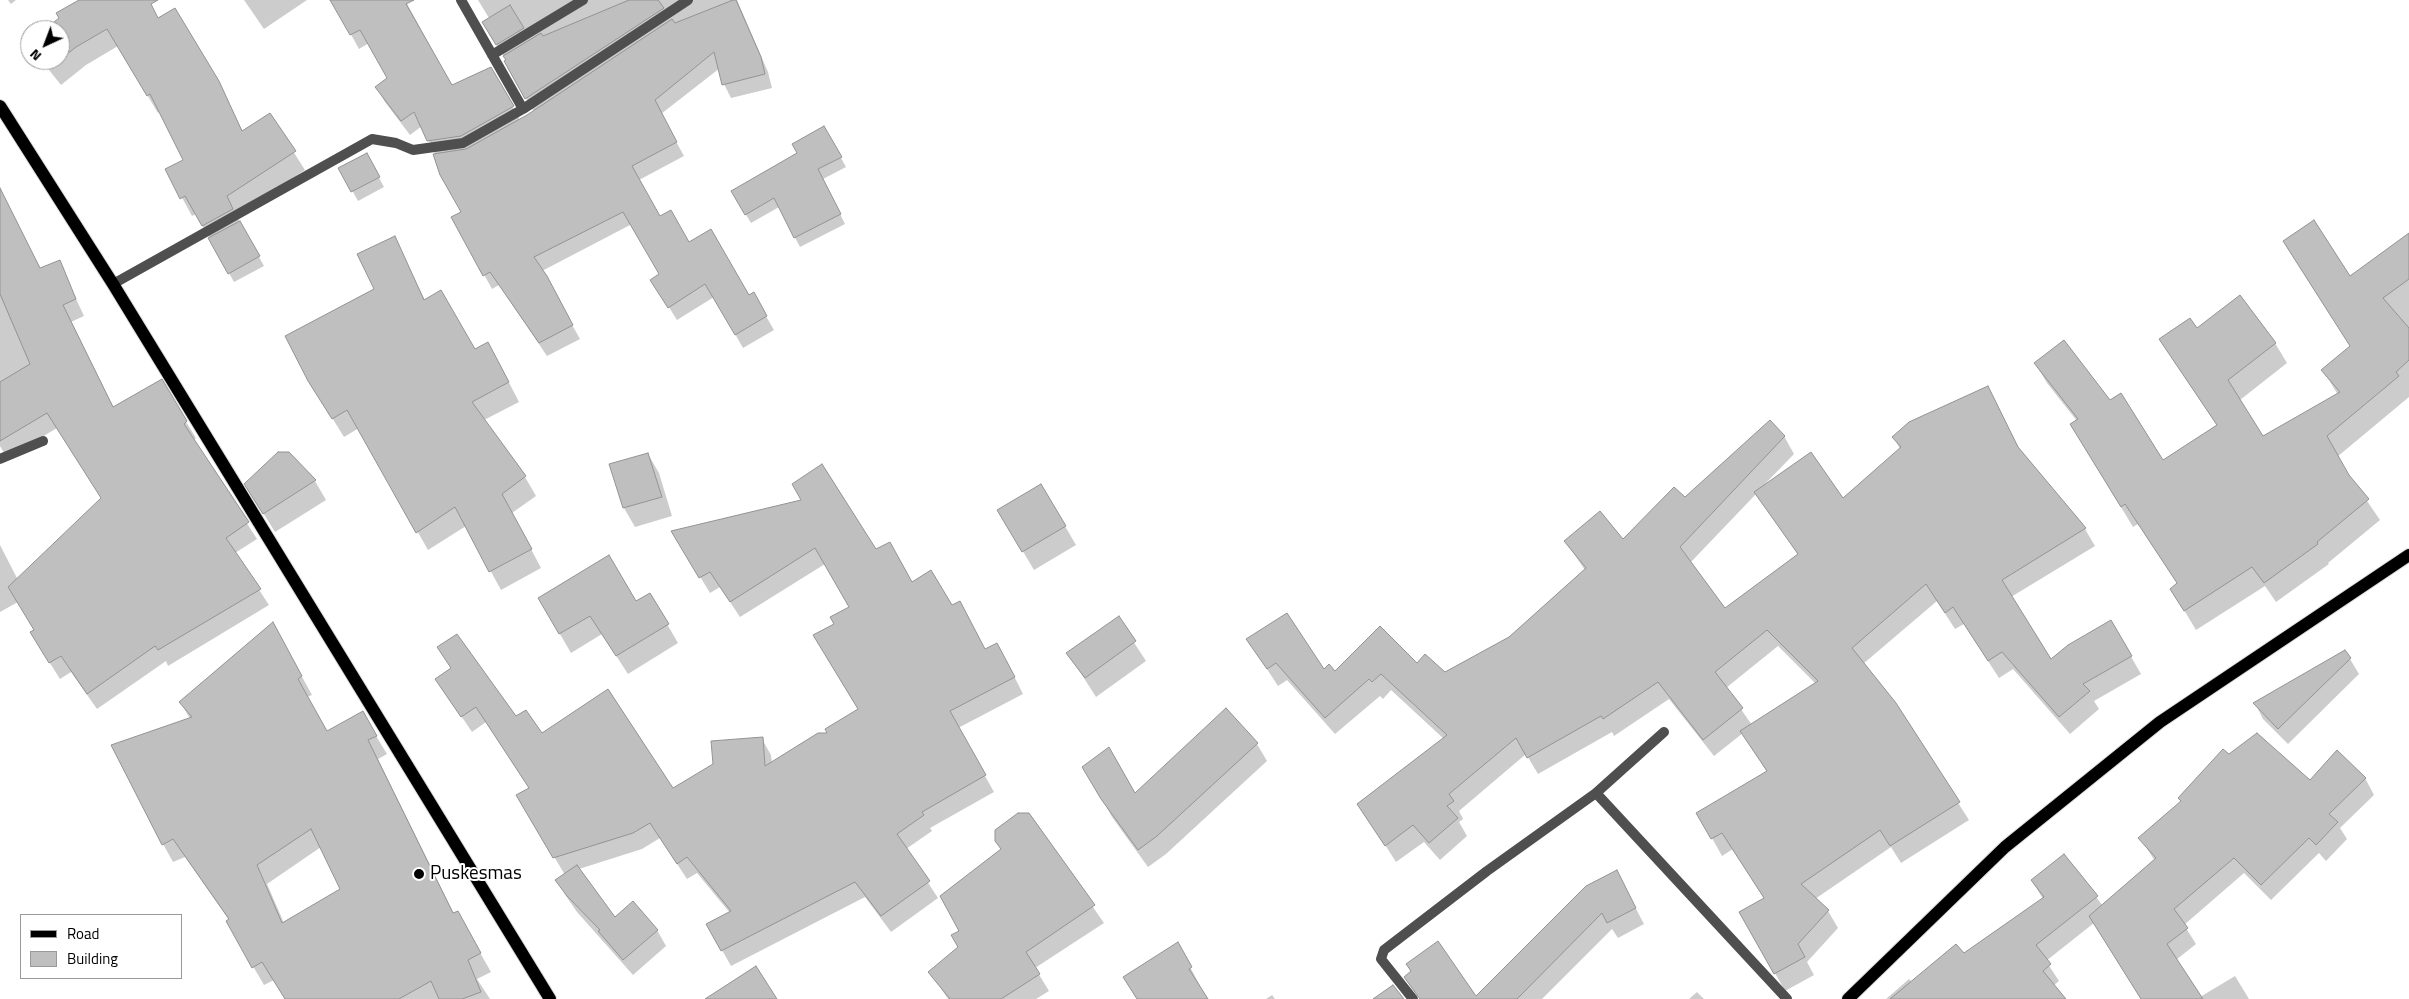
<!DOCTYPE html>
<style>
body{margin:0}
#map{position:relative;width:2409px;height:999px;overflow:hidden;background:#fff;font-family:"Titillium Web",sans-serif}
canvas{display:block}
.legend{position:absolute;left:20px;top:914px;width:162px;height:65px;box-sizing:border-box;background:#fff;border:1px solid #999;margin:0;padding:6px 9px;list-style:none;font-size:15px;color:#000}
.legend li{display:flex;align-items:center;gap:10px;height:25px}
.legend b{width:25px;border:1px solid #999}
.north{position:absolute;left:20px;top:20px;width:50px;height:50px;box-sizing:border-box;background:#fff;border:1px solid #999;border-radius:50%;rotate:223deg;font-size:14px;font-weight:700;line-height:20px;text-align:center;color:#000}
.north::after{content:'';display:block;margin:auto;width:18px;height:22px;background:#000;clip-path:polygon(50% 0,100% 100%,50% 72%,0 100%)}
</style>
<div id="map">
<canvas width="2409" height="999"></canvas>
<ul class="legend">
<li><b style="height:6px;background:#000"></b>Road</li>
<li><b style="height:14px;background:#bfbfbf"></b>Building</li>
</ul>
<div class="north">N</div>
</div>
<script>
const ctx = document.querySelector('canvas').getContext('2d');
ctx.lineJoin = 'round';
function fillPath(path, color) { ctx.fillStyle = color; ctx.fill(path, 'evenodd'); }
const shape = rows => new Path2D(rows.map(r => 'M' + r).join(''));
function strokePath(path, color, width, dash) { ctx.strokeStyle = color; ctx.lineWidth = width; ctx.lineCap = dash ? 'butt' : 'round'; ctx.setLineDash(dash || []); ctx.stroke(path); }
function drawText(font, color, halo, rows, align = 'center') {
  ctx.font = font + ' "Titillium Web",sans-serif'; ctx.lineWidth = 4; ctx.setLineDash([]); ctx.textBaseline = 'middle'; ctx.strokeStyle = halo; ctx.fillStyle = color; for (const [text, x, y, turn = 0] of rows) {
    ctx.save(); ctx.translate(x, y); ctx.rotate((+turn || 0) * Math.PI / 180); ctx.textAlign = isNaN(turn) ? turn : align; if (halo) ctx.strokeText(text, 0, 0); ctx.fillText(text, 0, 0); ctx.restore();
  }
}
fillPath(shape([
 [8,0,16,0,11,4],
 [82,0,147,0,158,20,218,82,243,132,270,115,305,170,236,215,264,266,234,282,196,214,192,216,167,170,184,161,160,111,158,113,118,46,86,65,61,85,41,60,60,60,60,30,46,30],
 [244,0,307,0,264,29],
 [332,0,405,0,452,86,491,68,520,120,534,112,505,61,507,61,491,36,489,18,478,0,737,0,768,72,772,88,731,98,724,84,720,68,661,114,684,156,639,180,659,218,749,297,753,294,774,330,743,348,714,297,677,320,660,293,661,274,632,224,542,271,580,339,547,356,499,285,492,289,453,218,463,213,422,126,410,135,385,102,376,87,388,78,369,43,359,49],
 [824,127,846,167,823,179,845,224,800,247,779,207,751,223,732,191,798,153],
 [366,154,384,187,358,201,340,168],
 [0,221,41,269,59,262,84,316,71,322,114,408,161,381,196,438,193,440,257,539,235,553,269,605,168,666,166,661,97,709,71,672,60,679,41,649,35,630,18,602,0,612,0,545,18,580,102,498,57,428,7,458,0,446],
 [2409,235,2409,397,2337,457,2380,520,2328,563,2329,564,2276,602,2265,586,2196,630,2184,610,2178,584,2138,524,2133,527,2083,444,2077,421,2047,383,2035,363,2110,401,2162,462,2218,427,2161,339,2196,330,2275,343,2287,363,2240,400,2263,438,2338,395,2323,370,2351,347,2350,278],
 [394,238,425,300,475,351,499,363,519,402,484,420,525,477,536,496,512,513,541,568,501,590,466,526,428,550,359,428,344,437,321,400,375,290],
 [1987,387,2021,452,2085,529,2095,546,2011,597,2051,661,2111,622,2141,674,2094,701,2099,709,2070,734,2013,669,1999,678,1964,624,1955,629,1937,601,1863,664,1895,704,1969,820,1901,863,1891,847,1815,899,1828,911,1838,928,1807,962,1814,975,1785,991,1741,912,1765,899,1733,849,1722,856,1698,813,1767,772,1743,733,1714,756,1669,699,1614,736,1612,732,1538,774,1526,754,1459,811,1463,819,1459,822,1467,836,1440,860,1424,842,1396,862,1359,804,1444,739,1391,690,1383,699,1380,696,1335,734,1287,680,1278,686,1248,640,1324,671,1335,672,1417,664,1444,674,1510,638,1585,570,1565,541,1623,541,1784,436,1794,454,1764,485,1843,500,1900,449,1894,438],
 [1757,493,1799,556,1725,609,1690,563],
 [1778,646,1816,684,1752,725,1726,688],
 [648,454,659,473,672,516,635,527,624,508,611,465],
 [315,481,326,500,275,532,257,503],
 [999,511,1065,526,1076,545,1034,570],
 [673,532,876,551,912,584,952,606,985,651,1006,660,1023,694,958,728,994,792,930,828,932,831,906,849,938,898,891,932,865,897,731,966,722,950,730,913,697,873,687,879,660,838,642,849,579,869,614,919,657,930,666,946,633,975,577,912,566,896,557,880,565,875,518,796,530,789,486,722,472,732,437,680,452,669,439,648,516,718,541,735,672,790,762,739,771,755,772,763,829,734,859,709,835,624,850,607,825,564,740,617,720,587,710,593],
 [539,598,636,603,667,624,678,643,628,674,602,634,571,653],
 [1118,618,1146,661,1096,697,1068,653],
 [283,642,312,695,307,697,327,732,373,731,387,754,378,759,454,914,457,912,491,972,477,979,490,999,285,999,274,980,264,985,227,922,229,920,185,857,173,862,163,844,190,719,181,703],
 [321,847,342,890,284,923,267,884],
 [2350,659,2359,674,2288,744,2263,719,2255,703],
 [1226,710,1257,744,1267,761,1166,854,1148,867,1112,817,1084,767,1135,795],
 [2229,756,2310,782,2365,778,2374,795,2340,828,2347,839,2326,861,2319,853,2271,900,2244,873,2184,925,2196,944,2176,960,2200,997,2235,976,2249,999,2142,999,2094,923,2046,961,2059,981,2053,986,2065,999,1886,999,1909,979,1912,982,1963,954,2043,899,2032,881,2064,856,2103,906,2155,861,2140,838,2182,802,2179,798],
 [1029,815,1104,923,1035,968,1049,991,1036,999,948,999,930,972,960,947,961,931,1002,850],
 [1625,888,1644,924,1618,938,1612,929,1542,999,1502,999],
 [1178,944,1207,999,1137,999],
 [1697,992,1704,999,1689,999],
 [1272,995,1275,999,1266,999]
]), '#0003');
const building = shape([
 [79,0,158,0,151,4,158,18,175,8,219,81,242,131,270,113,296,151,227,196,233,209,202,226,185,196,180,199,165,169,183,160,150,94,147,96,107,29,76,47,50,68,44,60,60,60,60,30,44,30,59,18,56,13,79,0],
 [330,0,414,0,406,4,452,85,491,67,514,106,461,136,427,141,414,112,401,121,375,87,387,78,360,30,350,35,330,0],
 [629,0,658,0,664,8,525,99,504,61,506,60,503,56,541,33,543,36,629,0],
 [733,0,736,0,761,57,765,74,722,85,714,52,655,100,677,142,632,166,660,216,671,210,689,242,711,229,749,295,754,292,767,316,735,335,705,284,668,308,650,280,659,274,623,212,534,257,547,276,573,325,539,343,490,272,483,276,451,217,461,212,440,175,433,154,466,149,527,115,672,19,675,23,733,0],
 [510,5,524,28,496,45,482,22,510,5],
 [824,126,842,157,818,169,841,214,794,238,774,198,745,215,731,191,797,153,792,144,824,126],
 [367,153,380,177,351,192,338,168,367,153],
 [0,188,40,268,60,260,76,299,63,305,113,407,162,379,187,421,184,424,249,522,226,538,261,589,158,650,155,646,87,694,61,656,49,663,30,632,34,630,8,587,101,498,47,413,0,441,0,382,30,364,0,294,0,188],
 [2314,220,2350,276,2409,233,2409,279,2383,298,2409,328,2409,360,2396,372,2399,376,2327,436,2349,475,2369,499,2317,542,2318,544,2264,583,2252,567,2184,611,2170,589,2177,583,2125,504,2121,507,2070,424,2078,419,2034,363,2064,340,2110,400,2121,393,2163,460,2217,425,2159,339,2190,318,2197,328,2240,295,2276,343,2228,380,2263,436,2340,392,2321,370,2350,346,2283,241,2314,220],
 [240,221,260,256,228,274,208,238,240,221],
 [395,236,424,300,441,290,475,349,488,342,509,382,472,402,526,476,502,494,532,549,489,572,455,507,416,533,347,410,332,419,308,381,285,336,374,289,357,254,395,236],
 [1988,386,2018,447,2086,528,2002,580,2051,659,2068,645,2111,620,2132,656,2083,684,2090,691,2059,717,2002,652,1988,661,1953,607,1945,613,1926,584,1852,648,1896,703,1960,802,1890,846,1880,830,1801,884,1829,910,1798,944,1805,957,1774,974,1739,912,1764,898,1722,833,1711,839,1696,813,1767,771,1740,731,1818,681,1767,630,1715,672,1743,708,1703,740,1658,682,1603,719,1601,716,1527,758,1516,738,1449,794,1454,801,1447,806,1458,818,1429,843,1413,825,1385,846,1357,804,1447,735,1381,674,1372,682,1369,679,1325,718,1276,663,1267,669,1246,639,1287,613,1324,669,1329,664,1335,671,1380,626,1417,663,1425,654,1445,672,1509,637,1586,568,1564,541,1600,511,1623,539,1674,487,1685,497,1770,420,1785,436,1680,547,1725,608,1798,554,1754,492,1811,452,1843,498,1901,447,1892,437,1909,422,1988,386],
 [278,452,289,452,316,480,263,514,244,484,278,452],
 [648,453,662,497,623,508,609,464,648,453],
 [822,464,876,549,890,542,912,582,931,570,952,605,960,601,985,649,997,643,1015,677,950,711,986,775,922,812,924,815,897,834,930,881,881,916,855,882,721,951,706,924,731,911,687,857,677,864,650,823,633,833,553,858,516,795,529,788,476,707,461,717,435,679,451,668,437,647,457,634,516,716,526,710,542,733,608,689,673,788,713,764,711,741,763,737,765,766,818,733,827,733,825,729,858,709,813,635,834,624,830,617,849,607,815,548,730,602,710,572,699,578,671,531,801,500,792,484,822,464],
 [1041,484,1066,526,1022,552,997,510,1041,484],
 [609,555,636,601,650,593,669,624,616,656,590,616,559,634,538,598,609,555],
 [1119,616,1136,641,1085,678,1066,653,1119,616],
 [273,622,302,676,298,679,327,731,363,711,377,736,368,740,453,913,458,911,481,953,468,960,481,992,462,999,439,999,431,981,399,999,285,999,262,962,252,968,226,921,229,919,173,839,162,845,111,745,192,717,179,702,273,622],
 [311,829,340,889,282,923,257,865,311,829],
 [2345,650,2351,658,2278,729,2253,703,2345,650],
 [1226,708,1258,743,1157,836,1138,850,1101,799,1082,767,1109,747,1135,793,1226,708],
 [2257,733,2310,780,2337,750,2366,778,2329,814,2338,822,2316,845,2309,838,2261,885,2234,858,2174,909,2188,928,2167,944,2203,999,2141,999,2089,916,2156,858,2138,838,2181,801,2178,798,2223,749,2229,754,2257,733],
 [1018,813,1029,813,1095,905,1026,952,1040,974,1001,999,950,999,928,972,958,947,951,935,959,931,940,896,1001,849,995,841,995,830,1018,813],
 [2064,854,2098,896,2036,945,2051,964,2043,971,2066,999,1890,999,1956,944,1964,953,2044,897,2031,880,2064,854],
 [577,865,615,917,633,901,658,930,623,960,598,931,600,930,567,896,555,880,577,865],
 [1617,870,1636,908,1607,923,1602,913,1517,999,1420,999,1404,977,1411,971,1406,964,1438,941,1476,996,1586,886,1617,870],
 [1178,942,1192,967,1189,969,1208,999,1137,999,1123,977,1178,942],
 [756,966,777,999,705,999,756,966],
 [1393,985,1404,999,1373,999,1393,985]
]);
fillPath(building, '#bfbfbf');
strokePath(building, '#939393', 1);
const primary = shape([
 [0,106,113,284,550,999],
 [1848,999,2005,847,2160,722,2409,555]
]);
strokePath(primary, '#dbdbdb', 14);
strokePath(shape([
 [461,0,523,109],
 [492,55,583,0],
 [113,284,372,139,396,143,413,150,463,143,523,109,688,0],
 [0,459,43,441],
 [1596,793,1787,999],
 [1413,999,1381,959,1384,950,1487,871,1596,793,1664,732]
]), '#4f4f4f', 10);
strokePath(primary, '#000', 12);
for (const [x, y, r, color] of [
 [419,874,6,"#000"]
]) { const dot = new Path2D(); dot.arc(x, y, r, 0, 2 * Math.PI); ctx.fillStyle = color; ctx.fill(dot); strokePath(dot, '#fff', 2); }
drawText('19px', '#000', '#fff', [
 ["Puskesmas",430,874]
], 'left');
</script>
